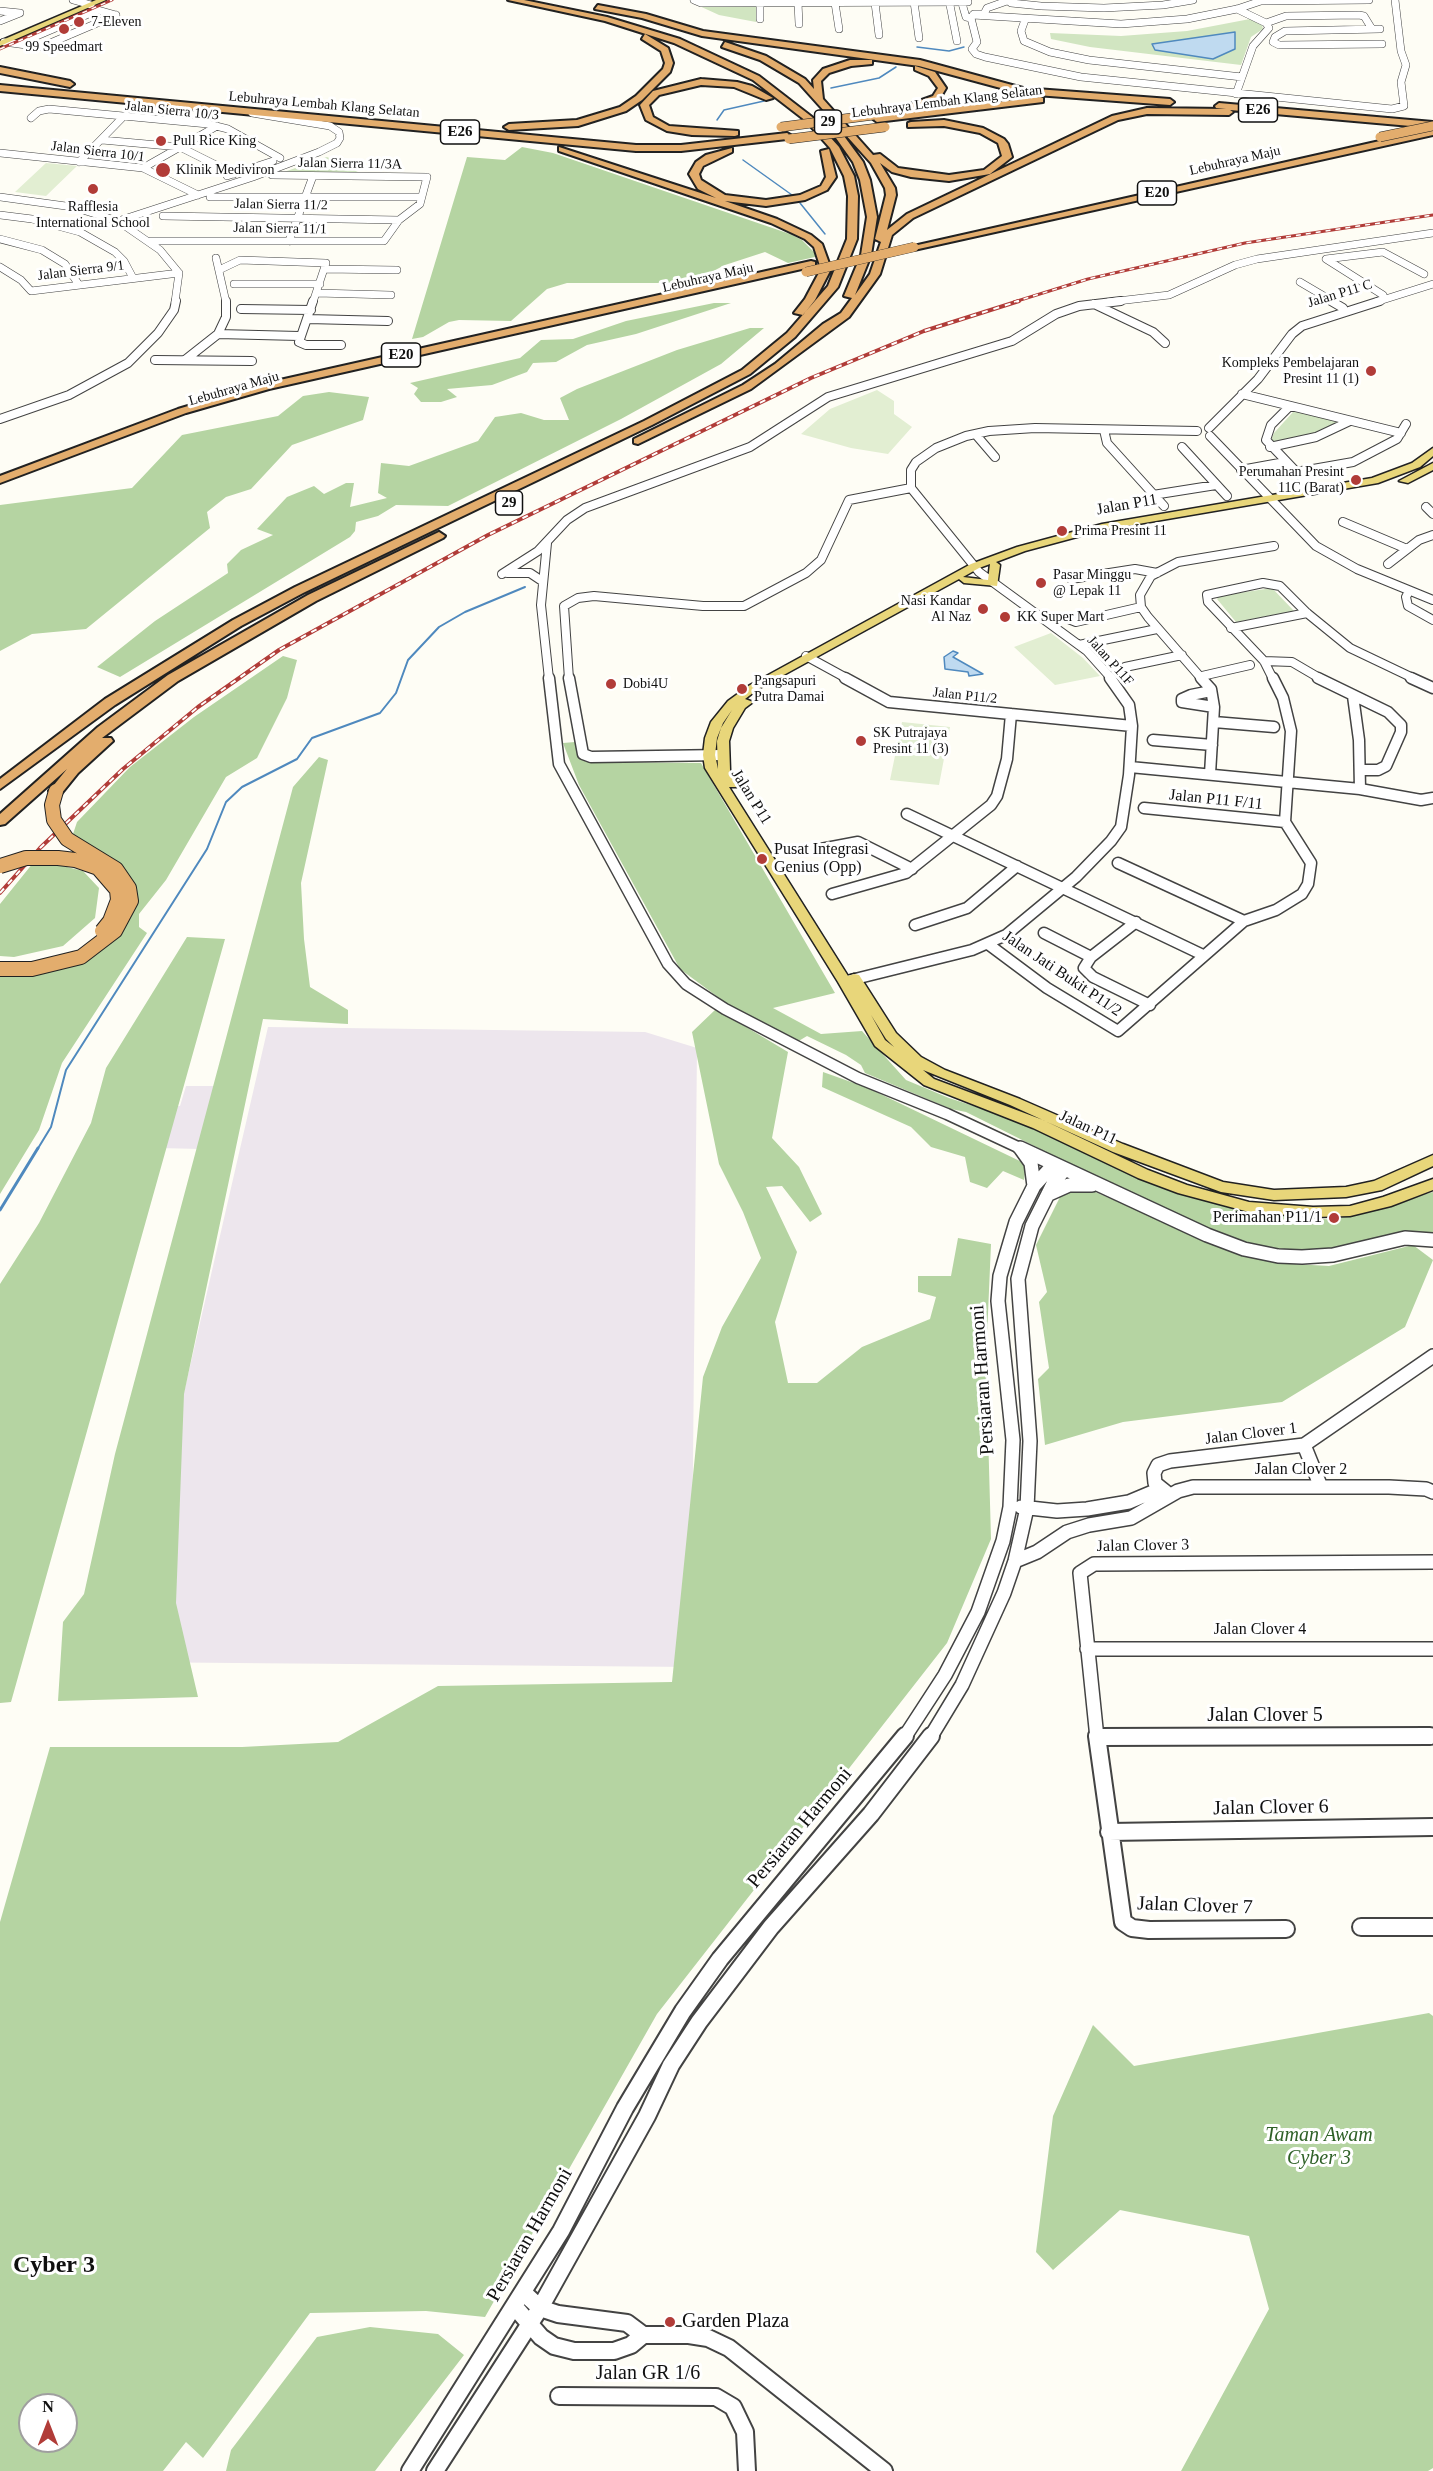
<!DOCTYPE html>
<style>
body{margin:0}
#map{position:relative;width:1433px;height:2471px;overflow:hidden;background:#fefdf5;font-family:Georgia,serif}
canvas{display:block}
.north{position:absolute;left:18px;top:2393px;width:60px;height:60px;box-sizing:border-box;background:#fff;border:2px solid #9f9f9f;border-radius:50%;rotate:0deg;font-size:16px;font-weight:700;line-height:24px;text-align:center;color:#101010}
.north::after{content:'';display:block;margin:auto;width:21px;height:27px;background:#b13c38;clip-path:polygon(50% 0,100% 100%,50% 72%,0 100%)}
</style>
<div id="map">
<canvas width="1433" height="2471"></canvas>
<div class="north">N</div>
</div>
<script>
const ctx = document.querySelector('canvas').getContext('2d');
ctx.lineJoin = 'round';
function fillPath(path, color) { ctx.fillStyle = color; ctx.fill(path, 'evenodd'); }
const shape = rows => new Path2D(rows.map(r => 'M' + r).join(''));
function strokePath(path, color, width, dash) { ctx.strokeStyle = color; ctx.lineWidth = width; ctx.lineCap = dash ? 'butt' : 'round'; ctx.setLineDash(dash || []); ctx.stroke(path); }
function drawText(font, color, halo, rows, align = 'center') {
  ctx.font = font + ' Georgia,serif'; ctx.lineWidth = 6; ctx.setLineDash([]); ctx.textBaseline = 'middle'; ctx.strokeStyle = halo; ctx.fillStyle = color; for (const [text, x, y, turn = 0] of rows) {
    ctx.save(); ctx.translate(x, y); ctx.rotate((+turn || 0) * Math.PI / 180); ctx.textAlign = isNaN(turn) ? turn : align; if (halo) ctx.strokeText(text, 0, 0); ctx.fillText(text, 0, 0); ctx.restore();
  }
}
fillPath(shape([
 [268,1027,645,1032,697,1048,691,1667,122,1662],
 [186,1086,216,1086,200,1149,159,1148,170,1106,180,1106]
]), '#ede6ed');
fillPath(shape([
 [695,4,752,4,757,7,756,22,719,15],
 [1250,19,1262,25,1263,29,1251,37,1241,65,1090,47,1051,39,1050,33,1121,36,1187,31],
 [327,157,362,174,284,172],
 [1299,411,1340,421,1341,423,1314,436,1276,443,1271,440,1274,433,1293,412],
 [1272,588,1294,611,1236,622,1217,599,1219,596]
]), '#d1e5c1');
fillPath(shape([
 [522,147,553,153,790,234,802,240,816,254,815,257,788,263,765,252,725,265,690,283,567,283,547,289,511,321,459,320,449,322,423,337,412,339,467,157,505,160],
 [714,303,731,303,636,334,587,345,556,362,533,363,527,372,492,385,447,389,457,397,441,402,421,402,414,394,418,388,410,383,520,358,541,340,573,339,626,321],
 [750,328,764,328,721,364,621,419,448,506,396,505,378,516,356,522,355,531,350,537,120,677,97,667,155,621,228,573,227,564,241,550,273,535,257,529,287,497,314,486,324,494,346,483,354,483,350,507,387,498,378,493,381,463,409,466,478,441,495,417,521,413,544,420,569,420,560,398,577,389,677,350],
 [329,392,369,397,363,420,292,445,251,489,226,497,207,512,210,528,86,629,32,634,0,651,0,505,132,488,182,435,278,416,303,396],
 [283,656,297,660,287,698,257,758,226,777,166,880,139,914,139,927,147,933,62,1063,39,1130,0,1194,0,977,46,971,89,957,134,908,72,837,77,822,130,767,194,717],
 [575,742,586,762,701,763,835,993,773,1008,821,1034,862,1031,906,1080,949,1098,1020,1121,1243,1210,1333,1220,1433,1192,1433,1239,1330,1252,1277,1253,1217,1237,966,1112,951,1109,865,1073,861,1065,846,1055,807,1036,797,1042,734,1009,680,969,579,785,563,743],
 [319,757,328,760,301,883,304,939,310,987,348,1010,348,1024,263,1019,184,1394,176,1603,198,1697,58,1701,63,1622,84,1594,115,1454,293,787],
 [33,863,59,865,83,871,99,888,95,918,63,946,14,957,0,956,0,904],
 [187,937,225,939,11,1702,0,1703,0,1284,39,1223,91,1123,106,1068],
 [716,1009,788,1052,772,1138,799,1167,822,1214,810,1222,782,1186,766,1187,797,1252,775,1322,788,1383,817,1383,862,1347,930,1319,936,1297,918,1292,918,1276,951,1276,958,1238,991,1244,986,1360,991,1539,947,1643,657,2014,485,2317,426,2311,310,2313,203,2458,186,2442,163,2471,0,2471,0,1922,50,1747,242,1747,338,1742,438,1686,672,1682,703,1377,722,1327,761,1258,743,1212,719,1164,692,1032],
 [30,2405,66,2405,66,2441,30,2441],
 [823,1072,868,1088,1026,1164,1024,1180,1003,1171,987,1188,970,1182,965,1157,931,1147,911,1127,822,1087],
 [1088,1189,1220,1245,1276,1263,1329,1266,1413,1245,1433,1260,1405,1327,1282,1402,1123,1422,1045,1445,1038,1379,1049,1368,1039,1302,1047,1292,1036,1245,1062,1193],
 [1429,2013,1433,2016,1433,2468,1428,2471,1181,2471,1269,2309,1249,2236,1120,2210,1053,2270,1036,2252,1053,2116,1093,2025,1134,2066],
 [370,2327,438,2334,464,2355,375,2471,226,2471,231,2450,317,2337]
]), '#b5d4a2');
fillPath(shape([
 [46,163,77,166,46,196,15,192],
 [877,390,894,401,894,414,912,427,888,454,851,448,801,434,830,409],
 [1051,633,1083,658,1100,676,1055,685,1014,647],
 [902,722,950,727,939,785,890,780]
]), '#e2eed2');
const water = shape([
 [1235,32,1235,49,1213,59,1155,50,1152,44,1235,32],
 [953,651,958,653,953,657,983,674,969,676,968,672,945,669,944,657,953,651]
]);
fillPath(water, '#bfdaf0');
strokePath(water, '#4f89be', 1.5);
strokePath(shape([
 [917,47,949,51,964,47],
 [831,88,879,78,896,67],
 [717,120,724,110,764,101],
 [743,160,792,195],
 [800,203,825,234]
]), '#4f89be', 1.5);
strokePath(shape([
 [37,1150,51,1127,66,1070,207,849,226,802,242,787,297,759,312,738,380,713,396,693,408,660,439,627,465,612,525,587]
]), '#4f89be', 2);
strokePath(shape([
 [0,1210,38,1148]
]), '#4f89be', 3);
const minorFar4 = shape([
 [73,0,91,5],
 [694,0,701,3,968,2],
 [949,0,957,41],
 [961,0,966,17,971,18,977,42,972,49,976,54,985,57,1081,77,1392,109,1404,106,1401,82,1406,65,1401,51,1395,0],
 [1007,0,1011,3,1041,6,1104,8,1163,5,1193,0],
 [1262,1,1369,0],
 [914,2,919,38],
 [760,3,760,19],
 [798,3,799,24],
 [835,3,839,29],
 [875,3,879,35],
 [0,11,20,13,0,21],
 [974,14,984,14,987,8,1007,1],
 [973,15,1121,24,1187,19,1237,9,1264,0],
 [1025,20,1021,31,1024,41,1050,52,1089,60,1242,77],
 [1266,23,1286,16,1359,15,1364,16,1372,29],
 [1380,29,1285,31,1275,37,1273,42,1279,45,1382,44],
 [4,42,41,47,116,15],
 [20,43,98,10,116,15],
 [1236,94,1253,46,1269,28,1266,23,1237,9],
 [31,118,39,111,49,109,208,124,228,129,280,158],
 [102,140,180,147,234,174],
 [0,153,143,168,198,195],
 [79,162,122,118],
 [143,168,217,126],
 [227,176,273,161],
 [0,197,73,207,118,221,160,250,179,273,175,302],
 [210,197,421,197],
 [0,215,32,219,80,232,115,252,124,261,133,278],
 [163,216,399,220],
 [118,221,253,177,319,152,337,143,340,138,339,132,330,126,252,113],
 [0,239,42,250,65,264,79,285],
 [150,241,384,241,399,220,420,204,427,177,272,175],
 [289,241,313,176],
 [216,258,226,302],
 [0,267,21,280,31,291,179,273],
 [325,269,397,270],
 [219,270,240,260,326,263,313,302],
 [1300,282,1334,302],
 [234,284,320,284],
 [317,293,391,295],
 [1383,295,1326,259,1383,252,1424,274],
 [1109,302,1169,295,1235,265,1257,259,1433,233],
 [1376,302,1433,284]
]);
const minorFar3 = shape([
 [313,301,299,342,306,345,341,345],
 [1331,301,1343,308],
 [1094,304,1153,332,1165,343],
 [241,309,311,310],
 [308,319,388,321],
 [218,334,299,336],
 [155,360,252,361],
 [185,360,218,334,226,317,226,301],
 [1242,394,1401,433],
 [1290,406,1271,425,1266,440,1307,483],
 [0,419,69,395,128,363,158,333,174,310,176,301],
 [1209,428,1258,379,1292,334,1302,326,1380,301],
 [1104,430,1107,443,1164,506],
 [977,436,995,457],
 [1210,436,1316,546,1357,569,1433,600],
 [1182,447,1227,496],
 [1270,447,1316,437,1350,421],
 [1241,470,1285,462],
 [1296,472,1353,462,1397,439,1406,424],
 [1153,495,1216,485],
 [1426,507,1433,514],
 [1343,522,1407,549],
 [547,543,541,605,549,679],
 [1388,564,1419,540,1433,535],
 [507,573,530,573,542,581],
 [502,574,538,551,567,520,585,508,750,447,828,397,1012,341,1056,314,1079,306,1121,301],
 [1071,579,1135,569,1157,573],
 [1409,591,1406,597,1408,606,1433,620],
 [1066,618,1076,622,1141,607],
 [1231,628,1307,613],
 [1079,645,1157,629],
 [806,656,848,679],
 [1264,661,1292,662,1321,679],
 [1125,667,1182,655],
 [1202,676,1250,665],
 [569,679,564,606,578,598,594,596,703,606,744,606,806,573,821,560,849,500,911,488],
 [1112,679,1087,651,979,572,911,488,911,470,916,462,936,448,966,436,989,431,1035,428,1197,431],
 [1202,679,1148,617,1141,607,1140,595,1151,576,1178,562,1274,546],
 [1273,679,1264,661,1208,602,1207,595,1263,583,1280,586,1307,613,1350,648,1415,679]
]);
const minorFar2 = shape([
 [549,678,559,764,668,964,686,984,725,1009,858,1078,947,1114,1024,1150],
 [569,678,583,754,591,757,723,755],
 [845,678,889,702,1132,726],
 [1201,678,1211,689,1214,707,1210,774],
 [1318,678,1388,712,1401,725,1401,732,1386,766,1378,770,1361,770],
 [1411,678,1433,688],
 [1211,691,1191,695,1182,699,1182,702,1214,707],
 [1353,696,1359,740,1360,789],
 [1214,722,1274,727],
 [1153,740,1212,745],
 [1130,767,1360,789,1421,800,1433,798],
 [1144,808,1285,822],
 [907,814,1203,955],
 [821,849,858,842,912,869],
 [1118,863,1244,921],
 [832,894,906,873,991,805,997,796,1007,759,1011,714],
 [1136,922,1091,957,1084,968,1093,977,1150,1005],
 [915,925,967,908,1017,866],
 [1044,933,1091,957],
 [988,944,1047,988,1118,1031,1244,921,1276,910,1302,894,1308,884,1311,863,1285,822,1291,731,1283,698,1273,678],
 [847,981,972,950,1006,935,1076,877,1111,841,1121,827,1129,775,1132,726,1129,705,1110,678]
]);
const minorFar1 = shape([
 [1020,1148,1207,1235,1244,1249,1278,1256,1302,1257,1333,1255,1405,1238,1433,1240],
 [1021,1149,1031,1163,1034,1186],
 [1049,1194,1069,1185,1092,1185],
 [1304,1445,1321,1487],
 [1170,1495,1155,1483,1154,1473,1158,1465,1170,1461,1304,1445,1433,1356],
 [1021,1507,1057,1511,1087,1509,1129,1502,1160,1489],
 [1015,1561,1037,1552,1067,1532,1089,1525,1131,1518,1178,1491,1193,1487,1389,1487,1426,1489,1433,1492],
 [1087,1649,1433,1649],
 [1097,1737,1433,1736],
 [904,1738,945,1675,978,1612,1003,1541,1010,1507,1013,1440,998,1301,1000,1276,1016,1222,1034,1186,1054,1164],
 [930,1738,962,1685,1004,1593,1015,1561,1027,1508,1030,1441,1018,1279,1032,1226,1053,1184,1065,1169],
 [1097,1738,1080,1573,1094,1564,1433,1562]
]);
const minor = shape([
 [1097,1736,1123,1922,1132,1928,1149,1930,1286,1929],
 [1097,1737,1430,1736],
 [1109,1832,1433,1827],
 [1361,1927,1433,1927],
 [524,2293,540,2308,558,2314,627,2323,643,2335],
 [515,2307,541,2337,554,2346,574,2351,614,2351,631,2345,643,2335,689,2335,708,2338,729,2348,884,2471],
 [559,2396,716,2397,733,2407,745,2432,747,2471],
 [410,2471,561,2231,625,2108,683,2011,720,1959,905,1736],
 [435,2471,540,2308,647,2116,671,2065,699,2022,771,1927,871,1814,931,1736]
]);
const major = shape([
 [96,0,106,0,0,46,0,41,96,0],
 [1433,448,1433,456,1420,467,1378,483,1103,530,1025,551,996,562,1000,565,997,586,964,583,959,579,758,689,745,699,753,702,745,708,733,728,729,741,730,770,739,784,737,787,729,787,848,976,854,974,859,975,896,1033,921,1057,945,1070,1020,1099,1123,1144,1223,1182,1274,1190,1346,1187,1374,1181,1433,1155,1433,1166,1382,1190,1346,1197,1274,1200,1221,1192,1113,1152,1010,1105,923,1070,934,1079,1043,1120,1148,1170,1187,1185,1249,1202,1313,1207,1350,1206,1383,1197,1433,1179,1433,1190,1391,1206,1350,1216,1313,1217,1249,1212,1178,1193,1138,1178,1033,1128,924,1085,875,1046,838,982,705,768,703,755,705,738,711,722,728,701,750,685,971,564,1017,547,1102,524,1372,478,1412,463,1433,448],
 [990,564,988,580,963,577,979,568,990,564],
 [732,710,721,728,717,741,718,769,715,755,717,738,723,723,732,710],
 [871,1015,886,1039,894,1047,885,1040,871,1015],
 [1433,463,1433,470,1408,483,1399,481,1433,463]
]);
const highway = shape([
 [508,0,524,0,607,17,680,39,759,76,812,117,839,147,854,176,858,196,857,239,838,287,795,337,750,374,652,425,303,593,241,626,115,705,0,789,0,779,105,699,233,620,295,587,644,421,742,370,787,333,828,286,847,239,848,196,844,176,830,148,806,121,753,80,674,43,605,21,508,0],
 [598,5,646,14,703,31,920,60,1023,88,1170,99,1174,102,1170,105,1023,94,919,66,702,36,642,18,595,9,598,5],
 [645,34,668,48,673,63,670,72,642,100,626,111,578,126,509,130,504,127,509,124,577,120,620,107,636,96,663,69,665,63,661,51,642,39,645,34],
 [725,42,766,56,805,79,814,89,813,80,823,69,850,60,872,60,872,64,851,66,829,73,821,81,823,99,873,155,880,154,898,168,949,175,984,170,1002,156,998,143,980,133,944,126,908,127,908,123,911,122,944,120,983,128,1004,139,1008,144,1012,157,990,174,949,181,911,177,892,172,880,163,895,188,896,195,887,230,907,214,1112,116,1147,108,1226,109,1216,108,1215,106,1219,103,1433,122,1433,128,1230,110,1233,112,1229,115,1147,114,1118,120,913,218,892,235,880,274,849,317,751,389,638,444,634,443,634,439,743,385,775,364,823,324,841,313,852,298,844,296,861,255,867,217,860,180,853,162,836,138,838,136,844,136,863,162,870,180,877,217,871,255,855,295,870,274,881,242,875,239,886,195,885,188,871,163,799,83,760,60,722,47,725,42],
 [915,66,935,72,946,88,939,100,911,110,907,107,908,105,933,96,938,88,929,76,915,70,915,66],
 [0,67,70,81,74,84,70,87,0,73,0,67],
 [701,79,737,82,752,86,773,98,766,100,734,87,701,85,659,95,649,105,653,117,669,126,738,131,738,135,735,136,692,135,667,131,646,120,640,105,653,91,701,79],
 [0,85,636,145,681,145,787,133,792,136,787,139,681,151,636,151,0,91,0,85],
 [1040,97,1043,98,1043,102,877,122,873,119,877,116,1040,97],
 [1433,129,1433,135,914,250,909,247,1433,129],
 [559,147,716,198,698,189,689,174,696,162,706,155,732,148,732,152,703,166,699,174,701,180,725,195,766,200,800,195,821,186,826,177,821,151,829,149,836,177,827,190,805,200,766,206,725,201,777,219,811,235,822,244,831,269,815,300,803,315,794,313,805,299,821,269,814,247,805,239,771,223,559,151,559,147],
 [811,261,815,262,815,266,269,389,186,413,0,483,0,476,178,409,262,384,811,261],
 [439,532,445,536,443,538,316,601,178,681,102,738,111,738,113,741,78,773,61,794,51,794,49,791,67,769,5,824,0,825,0,814,98,727,168,675,308,595,439,532]
]);
strokePath(minorFar4, '#434343', 8);
strokePath(minorFar3, '#434343', 10);
strokePath(minorFar2, '#434343', 13);
strokePath(minorFar1, '#434343', 16);
strokePath(minor, '#434343', 20);
strokePath(major, '#212121', 3);
strokePath(highway, '#212121', 4);
strokePath(minorFar4, '#fff', 7);
strokePath(minorFar3, '#fff', 8);
strokePath(minorFar2, '#fff', 10);
strokePath(minorFar1, '#fff', 13);
strokePath(minor, '#fff', 16);
fillPath(major, '#e8d67a');
fillPath(highway, '#e3ad6d');
const railFar1 = shape([
 [0,49,112,0],
 [1014,302,1088,279,1245,243,1433,215]
]);
const rail = shape([
 [0,893,40,848,123,769,198,707,279,650,488,535,811,378,924,331,1019,301]
]);
strokePath(railFar1, '#b13c38', 3);
strokePath(rail, '#b13c38', 4);
strokePath(railFar1, '#fff', 1.5, [5]);
strokePath(rail, '#fff', 2, [6]);
const highwayBridgeFar1 = shape([
 [781,127,874,115],
 [1380,137,1433,126],
 [789,139,885,127],
 [806,272,914,247]
]);
const highwayBridge = shape([
 [0,866,26,858,58,858,75,860,98,868,117,890,118,900,110,921,102,931],
 [0,969,32,969,81,957,115,931,131,901,129,888,116,869,67,839,54,820,52,805,56,791]
]);
strokePath(highwayBridgeFar1, '#212121', 10, []);
strokePath(highwayBridge, '#212121', 16, []);
strokePath(highwayBridgeFar1, '#e3ad6d', 9);
strokePath(highwayBridge, '#e3ad6d', 14);
for (const [x, y, r, color] of [
 [79,22,6,"#b13c38"],
 [64,29,6,"#b13c38"],
 [161,141,6,"#b13c38"],
 [163,170,8,"#b13c38"],
 [93,189,6,"#b13c38"],
 [1371,371,6,"#b13c38"],
 [1356,480,6,"#b13c38"],
 [1062,531,6,"#b13c38"],
 [1041,583,6,"#b13c38"],
 [983,609,6,"#b13c38"],
 [1005,617,6,"#b13c38"],
 [611,684,6,"#b13c38"],
 [742,689,6,"#b13c38"],
 [861,741,6,"#b13c38"],
 [762,859,6,"#b13c38"],
 [1334,1218,6,"#b13c38"],
 [670,2322,6,"#b13c38"]
]) { const dot = new Path2D(); dot.arc(x, y, r, 0, 2 * Math.PI); ctx.fillStyle = color; ctx.fill(dot); strokePath(dot, '#fff', 2); }
drawText('14px', '#101010', '#fff', [
 ["7-Eleven",91,22],
 ["99 Speedmart",64,47,"center"],
 ["Pull Rice King",173,141],
 ["Klinik Mediviron",176,170],
 ["Rafflesia",93,207,"center"],
 ["International School",93,223,"center"],
 ["Kompleks Pembelajaran",1359,363,"right"],
 ["Presint 11 (1)",1359,379,"right"],
 ["Perumahan Presint",1344,472,"right"],
 ["11C (Barat)",1344,488,"right"],
 ["Prima Presint 11",1074,531],
 ["Pasar Minggu",1053,575],
 ["@ Lepak 11",1053,591],
 ["Nasi Kandar",971,601,"right"],
 ["Al Naz",971,617,"right"],
 ["KK Super Mart",1017,617],
 ["Pangsapuri",754,681],
 ["Putra Damai",754,697],
 ["Dobi4U",623,684],
 ["SK Putrajaya",873,733],
 ["Presint 11 (3)",873,749]
], 'left');
drawText('14px', '#101010', '#fff', [
 ["Lebuhraya Lembah Klang Selatan",947,102,-7],
 ["Lebuhraya Lembah Klang Selatan",324,105,5],
 ["Jalan Sierra 10/3",172,111,6],
 ["Jalan Sierra 10/1",98,152,7],
 ["Lebuhraya Maju",1235,161,-13],
 ["Jalan Sierra 11/3A",350,164,1],
 ["Jalan Sierra 11/2",281,205,1],
 ["Jalan Sierra 11/1",280,229,1],
 ["Jalan Sierra 9/1",81,271,-7],
 ["Lebuhraya Maju",708,278,-13],
 ["Jalan P11 C",1340,294,-17],
 ["Lebuhraya Maju",234,389,-16],
 ["Jalan P11F",1110,661,48],
 ["Jalan P11/2",965,696,6]
]);
for (const [x, y, w] of [
 [1258,110,39],
 [828,122,27],
 [460,132,39],
 [1157,193,39],
 [401,355,39],
 [509,503,27]
]) { const box = new Path2D(); box.roundRect(x - w / 2, y - 12, w, 24, 4.5); ctx.fillStyle = '#fff'; ctx.fill(box); strokePath(box, '#101010', 1.5); }
drawText('bold 15px', '#101010', null, [
 ["E26",1258,110],
 ["29",828,122],
 ["E26",460,132],
 ["E20",1157,193],
 ["E20",401,355],
 ["29",509,503]
]);
drawText('16px', '#101010', '#fff', [
 ["Jalan P11",1127,505,-10],
 ["Jalan P11",751,797,58],
 ["Jalan P11 F/11",1216,800,6],
 ["Jalan Jati Bukit P11/2",1062,974,34],
 ["Jalan P11",1088,1128,25],
 ["Jalan Clover 1",1251,1434,-7],
 ["Jalan Clover 2",1301,1470],
 ["Jalan Clover 3",1143,1546,-1],
 ["Jalan Clover 4",1260,1630]
]);
drawText('16px', '#101010', '#fff', [
 ["Pusat Integrasi",774,850],
 ["Genius (Opp)",774,868],
 ["Perimahan P11/1",1322,1218,"right"]
], 'left');
drawText('20px', '#101010', '#fff', [
 ["Persiaran Harmoni",983,1380,-94],
 ["Jalan Clover 5",1265,1716],
 ["Jalan Clover 6",1271,1808,-1],
 ["Persiaran Harmoni",800,1828,-50],
 ["Jalan Clover 7",1195,1906,2],
 ["Persiaran Harmoni",530,2235,-60],
 ["Jalan GR 1/6",648,2374]
]);
drawText('italic 20px', '#2f6127', '#fff', [
 ["Taman Awam",1319,2136],
 ["Cyber 3",1319,2159]
]);
drawText('20px', '#101010', '#fff', [
 ["Garden Plaza",682,2322]
], 'left');
drawText('bold 24px', '#101010', '#fff', [
 ["Cyber 3",54,2266]
]);
</script>
